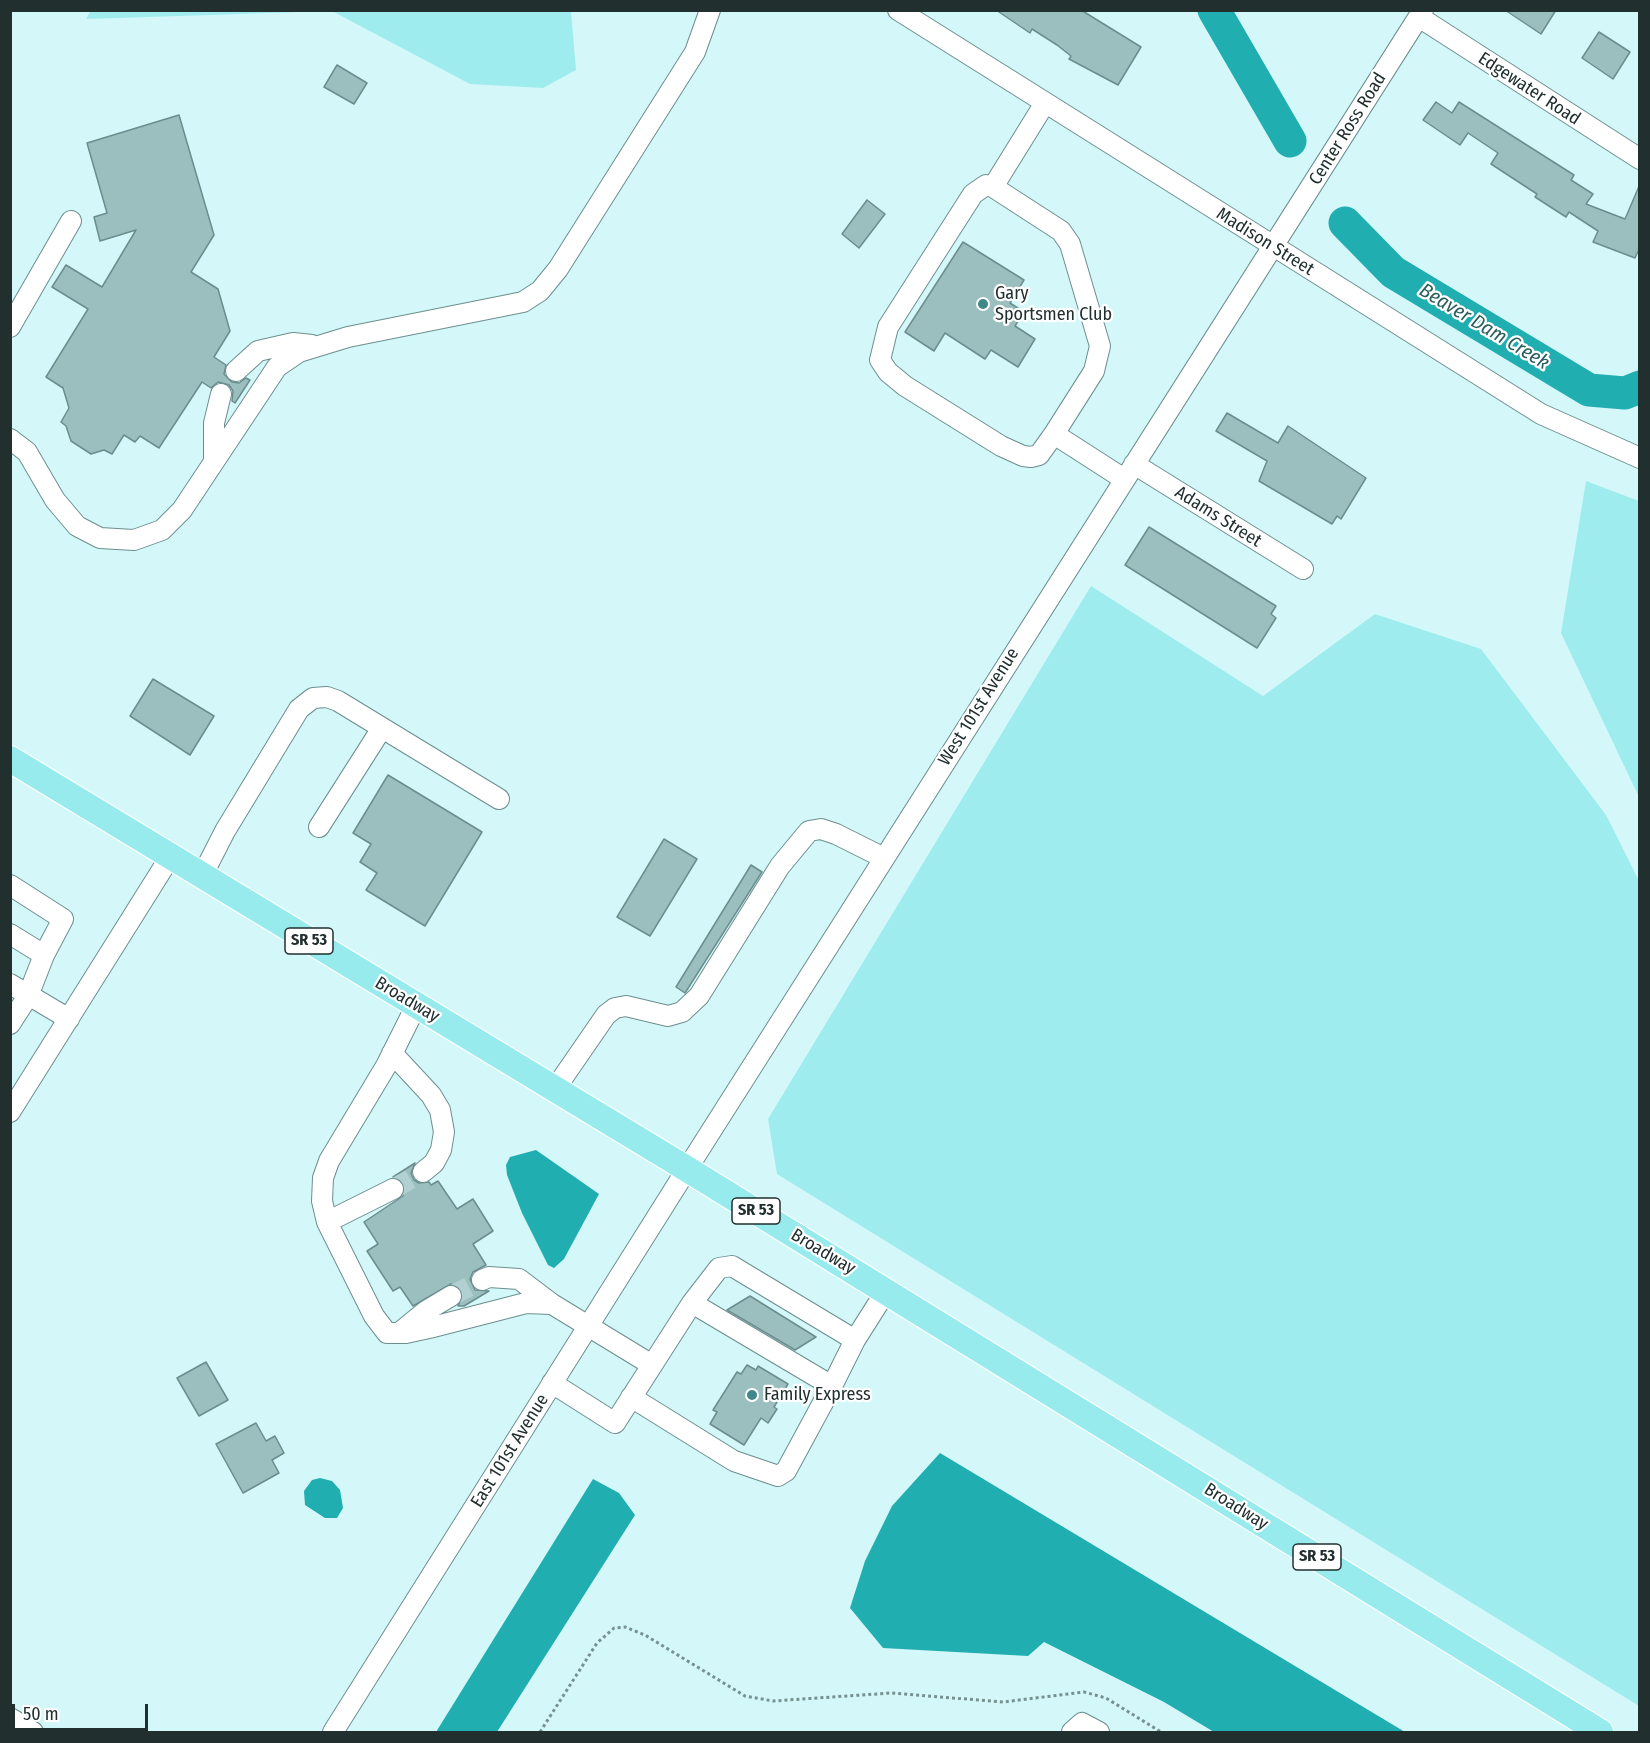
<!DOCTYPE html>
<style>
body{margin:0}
#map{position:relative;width:1650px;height:1743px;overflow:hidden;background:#d4f8f9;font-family:"Fira Sans Condensed",sans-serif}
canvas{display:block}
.frame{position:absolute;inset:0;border:12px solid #212f2f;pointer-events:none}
.scale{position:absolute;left:12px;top:1704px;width:136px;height:27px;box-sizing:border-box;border:3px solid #212f2f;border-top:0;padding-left:8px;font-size:18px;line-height:21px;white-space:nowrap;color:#212f2f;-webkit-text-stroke:4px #fff;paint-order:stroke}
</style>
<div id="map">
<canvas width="1650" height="1743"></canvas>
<div class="frame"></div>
<div class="scale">50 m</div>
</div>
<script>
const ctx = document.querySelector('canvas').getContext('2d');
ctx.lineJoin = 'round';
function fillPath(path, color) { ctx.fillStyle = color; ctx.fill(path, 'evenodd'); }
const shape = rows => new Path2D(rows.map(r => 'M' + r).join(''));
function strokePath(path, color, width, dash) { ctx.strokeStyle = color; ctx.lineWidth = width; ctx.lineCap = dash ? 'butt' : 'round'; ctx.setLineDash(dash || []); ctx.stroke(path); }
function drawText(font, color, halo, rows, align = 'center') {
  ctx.font = font + ' "Fira Sans Condensed",sans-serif'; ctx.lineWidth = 4.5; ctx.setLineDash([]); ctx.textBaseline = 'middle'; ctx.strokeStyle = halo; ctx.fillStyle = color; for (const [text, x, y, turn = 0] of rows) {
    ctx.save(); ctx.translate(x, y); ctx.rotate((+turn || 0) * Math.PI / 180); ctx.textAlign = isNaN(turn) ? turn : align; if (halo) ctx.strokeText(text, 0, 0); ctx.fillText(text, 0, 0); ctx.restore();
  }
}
fillPath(shape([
 [91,10,571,11,576,70,543,88,470,84,332,11,86,19],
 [1586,481,1639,501,1639,797,1561,633],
 [1091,586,1263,696,1375,614,1481,649,1606,815,1639,881,1639,1706,777,1174,768,1119]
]), '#9fecee');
fillPath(shape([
 [536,1150,599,1194,564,1259,554,1268,548,1265,522,1213,507,1175,506,1165,510,1157],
 [940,1453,1405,1732,1214,1732,1164,1702,1044,1642,1028,1656,883,1648,850,1608,865,1561,892,1506],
 [320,1478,332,1481,340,1490,343,1508,337,1518,325,1518,305,1505,304,1491,312,1480],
 [593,1479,619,1493,635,1515,497,1732,436,1732]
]), '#20aeb1');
strokePath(shape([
 [1214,10,1290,141],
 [1345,223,1393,272,1589,390,1625,393,1640,387]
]), '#20aeb1', 33);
const building = shape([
 [996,10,1081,10,1141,47,1118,85,1069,59,1071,56,1057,45,1032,29,1030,33,996,10],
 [1505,10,1556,10,1541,34,1505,10],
 [1599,32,1630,52,1613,79,1582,58,1599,32],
 [337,65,367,83,354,104,324,87,337,65],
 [1436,102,1452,113,1459,102,1574,175,1571,180,1593,194,1586,204,1625,219,1640,184,1640,247,1635,258,1593,242,1598,231,1569,212,1566,217,1535,197,1537,194,1491,164,1498,153,1468,133,1460,145,1423,120,1436,102],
 [179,115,214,235,191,272,218,289,230,331,214,357,226,365,224,374,232,382,239,383,246,378,250,380,235,403,232,401,233,391,229,385,218,382,211,388,202,382,159,448,140,436,135,442,124,435,112,454,104,450,91,454,71,441,66,426,61,422,69,408,63,388,46,377,88,309,52,287,66,265,102,287,136,230,100,241,94,217,107,213,87,143,179,115],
 [867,200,885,214,859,248,842,234,867,200],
 [963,242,1024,280,1010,303,1024,312,1015,326,1035,339,1018,367,991,350,985,359,945,333,934,351,905,332,963,242],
 [1227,413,1278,443,1288,426,1366,478,1341,519,1337,516,1332,524,1259,481,1267,461,1216,431,1227,413],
 [1149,527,1276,606,1271,614,1276,618,1257,648,1125,565,1149,527],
 [153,679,214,716,190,755,130,716,153,679],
 [388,775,482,832,425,926,366,890,377,873,360,862,371,844,353,833,388,775],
 [664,839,697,859,650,936,617,917,664,839],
 [751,865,762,872,685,993,676,987,751,865],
 [415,1163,411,1173,414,1180,419,1183,429,1182,431,1185,438,1181,457,1209,473,1199,493,1231,473,1244,486,1265,473,1272,470,1279,475,1290,489,1291,464,1306,458,1306,463,1295,457,1286,451,1284,413,1306,400,1287,393,1291,367,1251,378,1244,364,1222,403,1196,404,1184,393,1177,415,1163],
 [750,1296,816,1337,795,1350,727,1310,750,1296],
 [206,1362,228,1400,199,1416,177,1378,206,1362],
 [747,1365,756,1370,758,1366,788,1384,774,1407,777,1409,768,1423,761,1418,744,1445,710,1424,717,1412,713,1410,737,1372,741,1374,747,1365],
 [256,1423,266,1441,275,1436,284,1453,272,1460,279,1473,243,1493,216,1444,256,1423]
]);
fillPath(building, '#9bbebf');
strokePath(building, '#6b8d8d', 1.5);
strokePath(shape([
 [393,1189,423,1172],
 [451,1296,482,1280]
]), '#b0d0d1', 20, [20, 10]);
const minor = shape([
 [898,10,1541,414,1640,458],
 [1419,17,1640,159],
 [1045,103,993,187,1061,231,1070,244,1100,346,1094,371,1054,434,1124,479],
 [993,187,986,185,973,194,888,327,880,360,888,372,905,386,1001,446,1023,456,1031,457,1039,455,1054,434],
 [10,327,71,221],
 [236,371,258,351,293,343,312,345],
 [10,439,27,452,55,500,77,526,100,538,134,540,162,530,182,510,277,367,299,352,348,337,523,302,540,291,558,269,695,52,710,10],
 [214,459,214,423,221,394],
 [1134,464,1303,569],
 [319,827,382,728],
 [202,876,225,831,299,709,313,698,327,697,338,701,499,799],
 [10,885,63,919,44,955,28,996,10,1024],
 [10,934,44,955],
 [10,984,69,1019],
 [416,1006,386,1066,329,1161,323,1178,322,1201,327,1222,374,1316,387,1333,406,1333,429,1328,526,1303,552,1304],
 [392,1053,431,1095,440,1110,444,1132,441,1150,434,1163,423,1172],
 [555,1089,606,1015,615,1008,626,1006,668,1016,682,1012,699,996,780,866,809,831,821,829,836,834,884,858],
 [10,1112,170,857],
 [327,1222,393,1189],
 [482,1280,489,1277,519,1279,552,1304,652,1365],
 [692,1303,719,1268,732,1266,855,1340],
 [399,1333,426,1311,451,1296],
 [552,1383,615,1423,692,1303,832,1386,855,1340,886,1291],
 [631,1397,734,1461,778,1476,786,1471,832,1386],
 [10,1718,33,1732],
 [333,1732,687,1169,1423,10],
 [1072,1732,1082,1723,1099,1732]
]);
const major = shape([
 [10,759,687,1169,1600,1732]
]);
strokePath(minor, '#6c8e8f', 22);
strokePath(major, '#fff', 28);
strokePath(shape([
 [540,1732,597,1643,614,1628,625,1627,645,1635,745,1696,773,1701,891,1693,1003,1702,1084,1692,1106,1698,1161,1732]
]), '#779090', 3, [3, 3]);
strokePath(minor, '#fff', 20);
strokePath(major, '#98ebed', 26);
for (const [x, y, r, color] of [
 [983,304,6,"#3f8789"],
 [752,1395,6,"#3f8789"]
]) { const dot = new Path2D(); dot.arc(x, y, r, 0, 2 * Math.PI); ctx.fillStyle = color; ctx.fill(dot); strokePath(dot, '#fff', 2); }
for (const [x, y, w] of [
 [309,941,48],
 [756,1211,48],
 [1317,1557,48]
]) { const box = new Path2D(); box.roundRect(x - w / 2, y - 13, w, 26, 4.5); ctx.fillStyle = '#fff'; ctx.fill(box); strokePath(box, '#212f2f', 1.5); }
drawText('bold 16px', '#212f2f', null, [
 ["SR 53",309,941],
 ["SR 53",756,1211],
 ["SR 53",1317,1557]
]);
drawText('18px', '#212f2f', '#fff', [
 ["Edgewater Road",1529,89,33],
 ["Center Ross Road",1348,129,-58],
 ["Madison Street",1265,242,32],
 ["Adams Street",1218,517,32],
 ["West 101st Avenue",979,707,-58],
 ["Broadway",407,1000,31],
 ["Broadway",823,1252,31],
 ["East 101st Avenue",510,1451,-58],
 ["Broadway",1236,1507,32]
]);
drawText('18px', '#212f2f', '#fff', [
 ["Gary",995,294],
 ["Sportsmen Club",995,315],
 ["Family Express",764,1395]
], 'left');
drawText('italic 20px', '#295e5f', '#fff', [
 ["Beaver Dam Creek",1484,327,31]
]);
</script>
